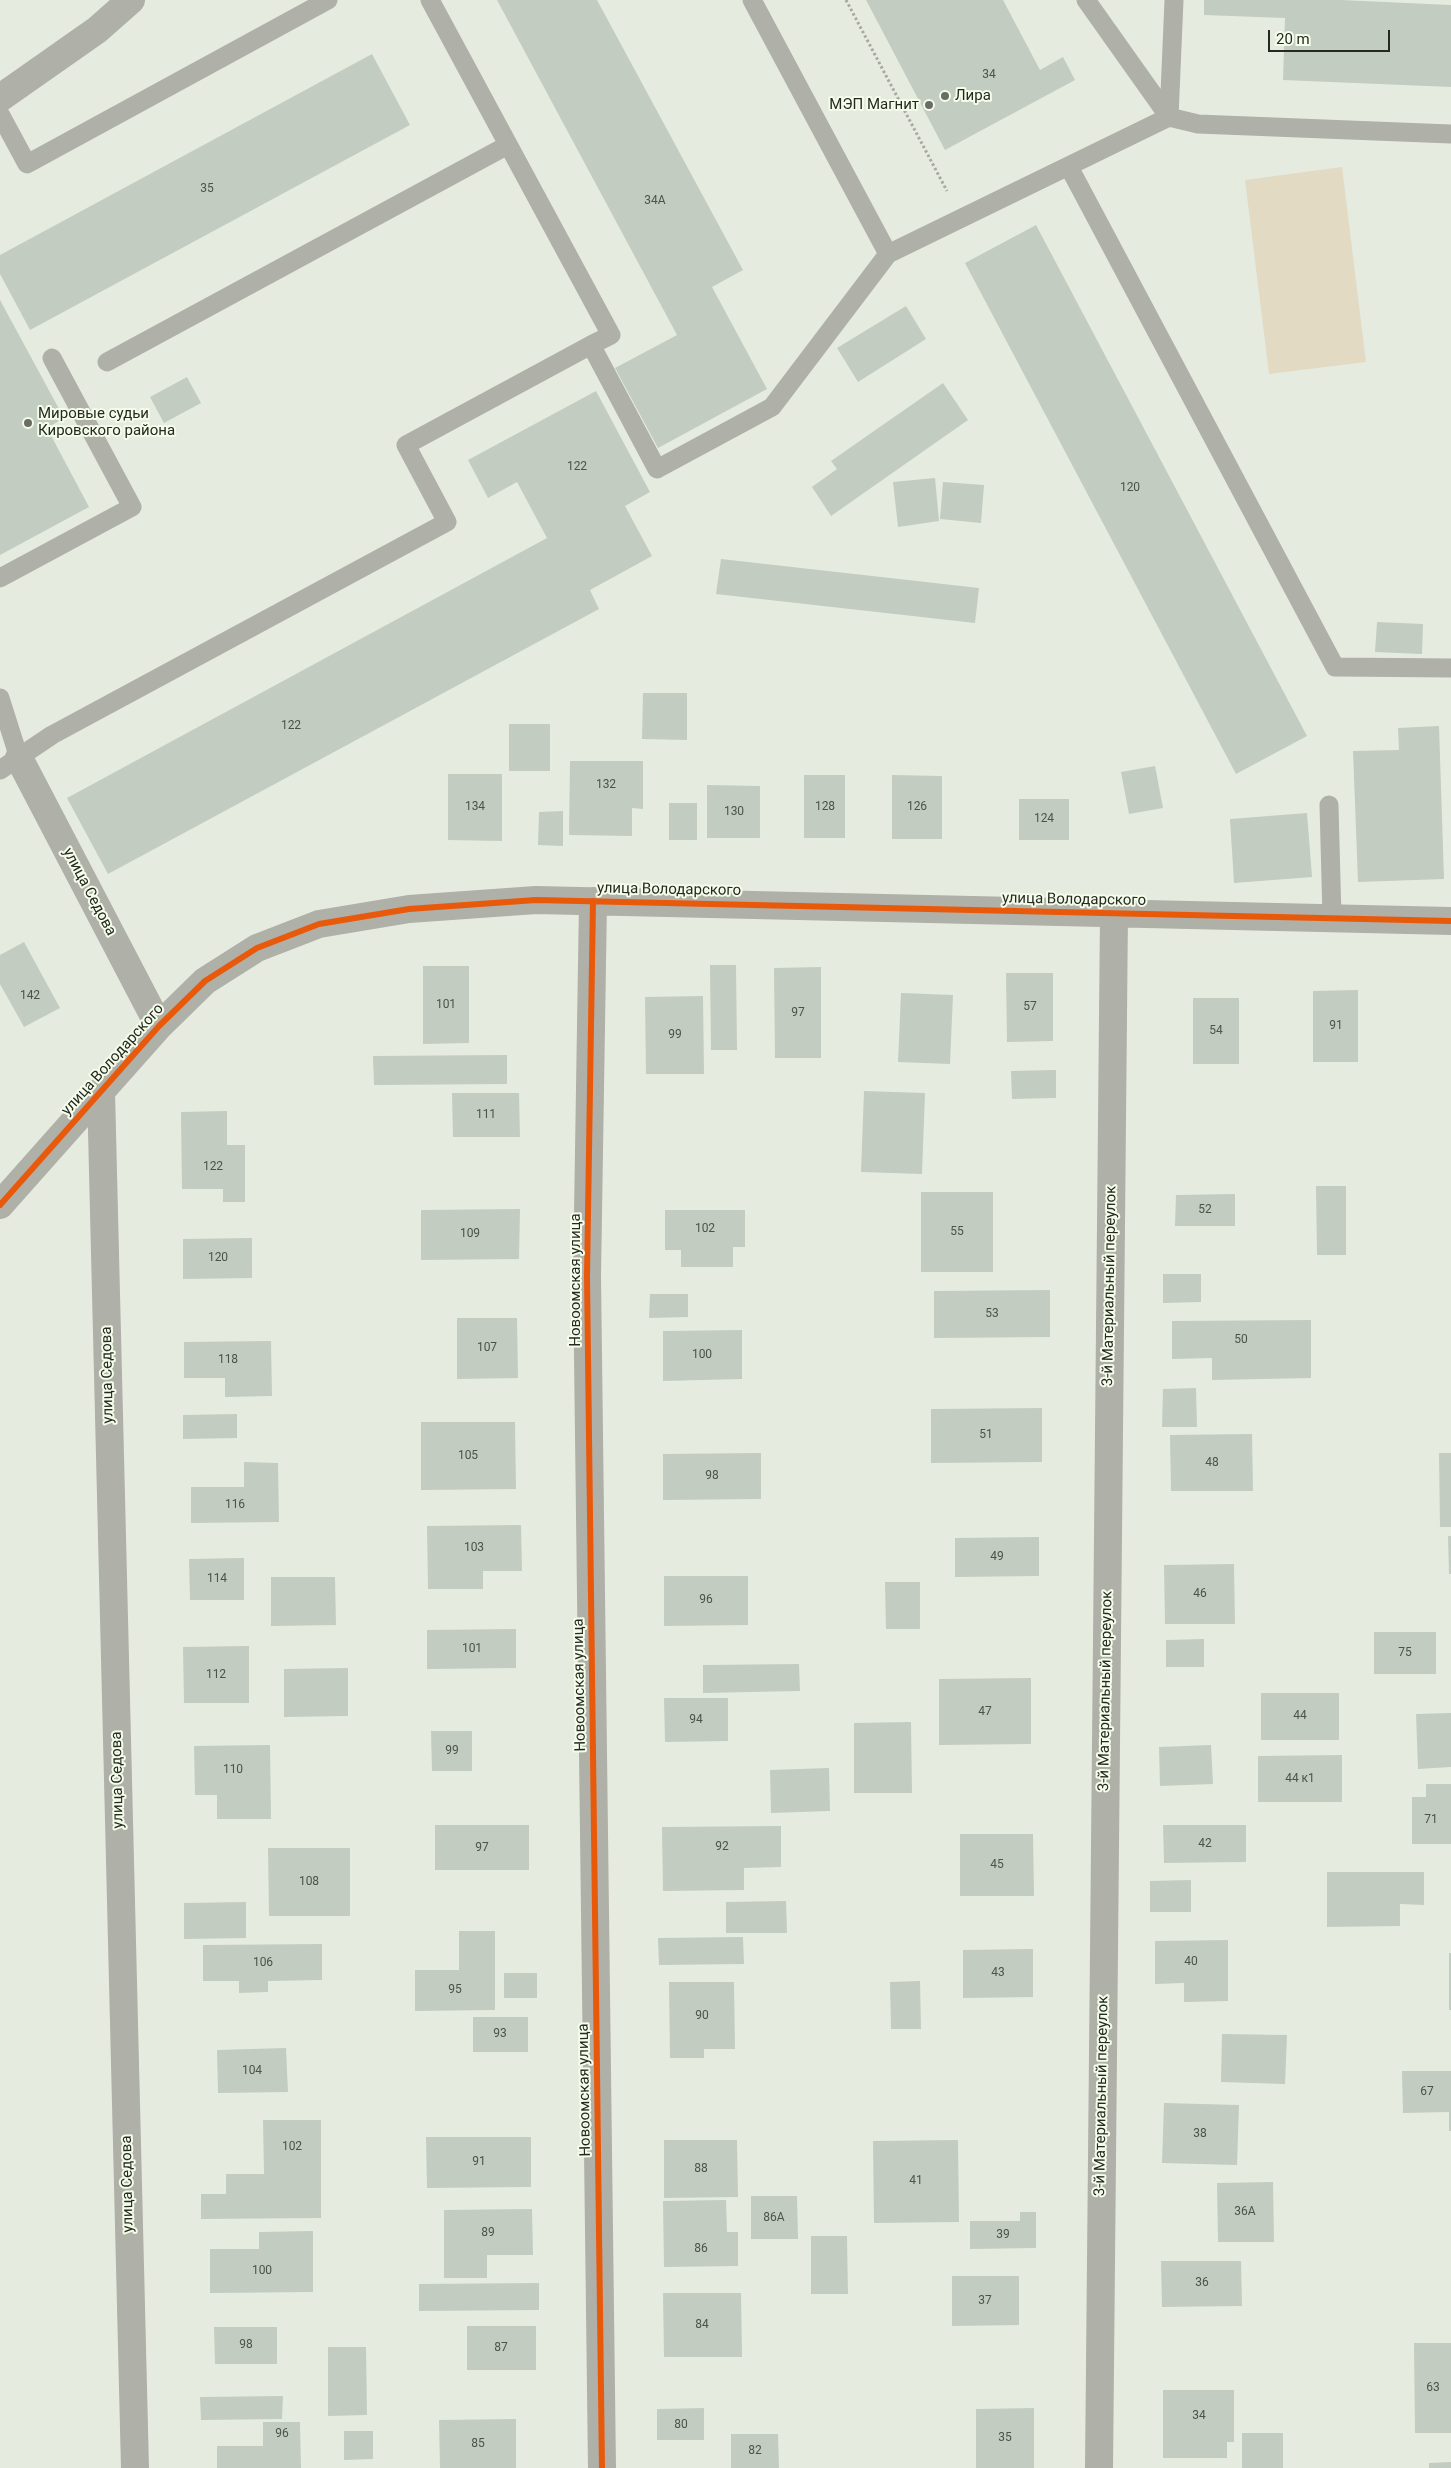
<!DOCTYPE html>
<meta charset="utf-8">
<style>
body{margin:0}
#map{position:relative;width:1451px;height:2468px;overflow:hidden;background:#e6ebe0;font-family:Roboto,sans-serif}
canvas{display:block}
.scale{position:absolute;left:1268px;top:30px;width:122px;height:22px;box-sizing:border-box;border:2px solid #262922;border-top:0;padding-left:6px;font-size:15px;line-height:18px;white-space:nowrap;color:#262922;-webkit-text-stroke:4px #f4fdea;paint-order:stroke}
</style>
<div id="map">
<canvas width="1451" height="2468"></canvas>
<div class="scale">20 m</div>
</div>
<script>
const ctx = document.querySelector('canvas').getContext('2d');
ctx.lineJoin = 'round';
function fillPath(path, color) { ctx.fillStyle = color; ctx.fill(path, 'evenodd'); }
const shape = rows => new Path2D(rows.map(r => 'M' + r).join(''));
function strokePath(path, color, width, dash) { ctx.strokeStyle = color; ctx.lineWidth = width; ctx.lineCap = dash ? 'butt' : 'round'; ctx.setLineDash(dash || []); ctx.stroke(path); }
function drawText(font, color, halo, rows, align = 'center') {
  ctx.font = font + ' Roboto,sans-serif'; ctx.lineWidth = 4; ctx.setLineDash([]); ctx.textBaseline = 'middle'; ctx.strokeStyle = halo; ctx.fillStyle = color; for (const [text, x, y, turn = 0] of rows) {
    ctx.save(); ctx.translate(x, y); ctx.rotate((+turn || 0) * Math.PI / 180); ctx.textAlign = isNaN(turn) ? turn : align; if (halo) ctx.strokeText(text, 0, 0); ctx.fillText(text, 0, 0); ctx.restore();
  }
}
fillPath(shape([
 [1342,167,1366,362,1269,374,1245,180]
]), '#e2dac3');
fillPath(shape([
 [497,0,597,0,743,270,712,287,767,389,658,448,615,368,677,335],
 [866,0,1003,0,1040,70,1063,57,1075,80,945,150],
 [1204,0,1341,0,1451,5,1451,87,1283,80,1285,18,1204,15],
 [372,54,410,125,30,330,0,274,0,255],
 [1036,225,1307,736,1236,774,965,263],
 [0,300,64,418,47,428,89,507,0,555],
 [906,306,926,339,858,382,837,348],
 [187,377,201,403,164,423,150,397],
 [943,383,968,420,831,516,812,487,837,469,831,461],
 [596,391,650,492,625,506,652,556,590,590,599,609,108,874,67,798,547,538,517,482,488,498,468,460],
 [935,478,939,521,898,527,893,482],
 [943,482,984,485,981,523,940,519],
 [721,559,979,588,975,623,716,594],
 [1377,622,1423,624,1422,654,1375,652],
 [643,693,687,693,687,740,642,739],
 [509,724,550,724,550,771,509,771],
 [1439,726,1444,879,1358,882,1353,751,1399,750,1398,728],
 [570,761,643,761,643,809,632,808,632,836,569,835],
 [1155,766,1163,808,1129,814,1121,772],
 [448,774,502,774,502,841,448,840],
 [804,775,845,775,845,838,804,838],
 [892,775,942,776,942,839,892,839],
 [707,785,760,786,760,838,707,838],
 [1019,799,1069,799,1069,840,1019,840],
 [669,803,697,803,697,840,669,840],
 [563,811,563,846,538,845,539,812],
 [1307,813,1312,877,1234,883,1230,819],
 [24,942,60,1008,24,1027,0,984,0,955],
 [710,965,736,965,737,1050,711,1050],
 [423,966,469,966,469,1043,423,1044],
 [821,967,821,1058,775,1058,774,968],
 [1006,973,1053,973,1053,1041,1007,1042],
 [1358,990,1358,1062,1313,1062,1313,991],
 [901,993,953,995,950,1064,898,1062],
 [703,996,704,1074,646,1074,645,997],
 [1193,998,1239,998,1239,1064,1193,1064],
 [507,1055,507,1084,374,1085,373,1056],
 [1056,1070,1056,1098,1012,1099,1011,1071],
 [864,1091,925,1093,922,1174,861,1172],
 [452,1093,519,1093,520,1137,453,1137],
 [227,1111,227,1145,245,1145,245,1202,223,1202,223,1189,182,1189,181,1112],
 [1316,1186,1346,1186,1346,1255,1317,1255],
 [921,1192,993,1192,993,1272,921,1272],
 [1235,1194,1235,1226,1175,1226,1176,1195],
 [520,1209,519,1259,421,1260,421,1210],
 [665,1210,745,1210,745,1247,733,1247,733,1267,681,1267,681,1250,665,1250],
 [252,1238,252,1278,183,1279,183,1239],
 [1163,1274,1201,1274,1201,1302,1163,1303],
 [1050,1290,1050,1337,934,1338,934,1291],
 [650,1294,688,1294,688,1317,649,1318],
 [457,1318,517,1318,518,1378,457,1379],
 [1311,1320,1311,1378,1212,1380,1212,1358,1172,1359,1172,1321],
 [742,1330,742,1379,663,1381,663,1331],
 [271,1341,272,1396,225,1397,225,1378,184,1378,184,1342],
 [1196,1388,1197,1427,1162,1427,1163,1389],
 [1042,1408,1042,1462,931,1463,931,1409],
 [237,1414,237,1438,183,1439,183,1415],
 [421,1422,515,1422,516,1489,421,1490],
 [1252,1434,1253,1491,1171,1491,1170,1435],
 [761,1453,761,1499,663,1500,663,1454],
 [1439,1453,1451,1453,1451,1527,1440,1527],
 [244,1462,278,1463,279,1522,191,1523,191,1487,244,1487],
 [521,1525,522,1571,483,1571,483,1589,428,1589,427,1526],
 [1448,1536,1451,1536,1451,1574,1449,1574],
 [1039,1537,1039,1576,955,1577,955,1538],
 [244,1558,244,1600,190,1600,189,1559],
 [1234,1564,1235,1624,1165,1624,1164,1565],
 [664,1576,748,1576,748,1625,664,1626],
 [271,1577,335,1577,336,1625,271,1626],
 [885,1582,920,1582,920,1629,886,1629],
 [516,1629,516,1668,427,1669,427,1630],
 [1374,1632,1436,1632,1436,1674,1374,1674],
 [1204,1639,1204,1667,1166,1667,1166,1640],
 [249,1646,249,1703,184,1703,183,1647],
 [799,1664,800,1691,703,1693,703,1665],
 [348,1668,348,1716,284,1717,284,1669],
 [1031,1678,1031,1744,939,1745,939,1679],
 [1261,1693,1339,1693,1339,1740,1261,1740],
 [664,1698,728,1698,728,1741,665,1742],
 [1451,1713,1451,1767,1418,1769,1416,1714],
 [911,1722,912,1793,854,1793,854,1723],
 [431,1731,472,1731,472,1771,432,1771],
 [270,1745,271,1819,217,1819,217,1795,195,1795,194,1746],
 [1211,1745,1213,1784,1160,1786,1159,1747],
 [1342,1755,1342,1802,1258,1802,1258,1756],
 [829,1768,830,1811,771,1813,770,1770],
 [1426,1784,1451,1784,1451,1844,1412,1844,1412,1797,1426,1797],
 [435,1825,529,1825,529,1870,435,1870],
 [1163,1825,1246,1825,1246,1862,1164,1863],
 [781,1826,781,1867,744,1868,744,1890,663,1891,662,1827],
 [960,1834,1033,1834,1034,1896,960,1896],
 [268,1848,350,1848,350,1916,269,1916],
 [1327,1872,1424,1872,1424,1905,1400,1904,1400,1926,1327,1927],
 [1191,1880,1191,1912,1150,1912,1150,1881],
 [786,1901,787,1933,726,1933,726,1902],
 [246,1902,246,1938,184,1939,184,1903],
 [459,1931,495,1931,495,2010,415,2011,415,1970,459,1970],
 [743,1937,744,1964,659,1965,658,1938],
 [1228,1940,1228,2001,1184,2002,1184,1983,1155,1984,1155,1941],
 [322,1944,322,1980,268,1981,268,1992,239,1993,239,1981,203,1981,203,1945],
 [1033,1949,1033,1997,963,1998,963,1950],
 [1449,1953,1451,1953,1451,2010,1449,2010],
 [504,1973,537,1973,537,1998,504,1998],
 [920,1981,921,2029,891,2029,890,1982],
 [669,1982,734,1982,735,2049,704,2049,704,2058,670,2058],
 [473,2017,528,2017,528,2052,473,2052],
 [1222,2034,1287,2035,1285,2084,1221,2082],
 [286,2048,288,2092,218,2093,217,2050],
 [1402,2071,1451,2071,1451,2131,1449,2131,1449,2112,1403,2113],
 [1164,2103,1239,2105,1237,2165,1162,2163],
 [263,2120,321,2120,321,2218,201,2219,201,2194,226,2194,226,2174,264,2174],
 [426,2137,531,2137,531,2187,427,2188],
 [664,2140,737,2140,738,2197,664,2198],
 [958,2140,959,2222,874,2223,873,2141],
 [1273,2182,1274,2242,1218,2242,1217,2183],
 [751,2196,797,2196,798,2239,751,2239],
 [726,2200,727,2232,738,2232,738,2266,664,2267,663,2201],
 [532,2209,533,2255,487,2255,487,2278,444,2278,444,2210],
 [1020,2212,1036,2212,1036,2248,970,2249,970,2221,1020,2221],
 [313,2231,313,2292,210,2293,210,2249,259,2249,259,2232],
 [811,2236,847,2236,848,2294,811,2294],
 [1161,2261,1241,2261,1242,2306,1162,2307],
 [952,2276,1019,2276,1019,2325,952,2326],
 [539,2283,539,2310,419,2311,419,2284],
 [663,2293,741,2293,742,2357,664,2357],
 [467,2326,536,2326,536,2370,467,2370],
 [214,2327,277,2327,277,2364,215,2364],
 [1414,2343,1451,2343,1451,2433,1415,2433],
 [328,2347,366,2347,367,2415,328,2416],
 [1163,2390,1234,2390,1234,2442,1227,2442,1227,2458,1163,2458],
 [283,2396,282,2419,201,2420,200,2397],
 [704,2408,704,2440,657,2440,657,2409],
 [1034,2408,1034,2468,976,2468,976,2409],
 [516,2419,516,2468,440,2468,439,2420],
 [263,2422,300,2422,301,2468,217,2468,217,2446,263,2446],
 [344,2431,373,2431,373,2459,344,2460],
 [1242,2433,1283,2433,1283,2468,1242,2468],
 [731,2434,778,2434,779,2468,731,2468],
 [1451,2462,1451,2468,1429,2468,1429,2463]
]), '#c2ccc0');
strokePath(shape([
 [846,0,947,191]
]), '#a7a9a1', 3, [2.5, 2.5]);
strokePath(shape([
 [430,0,611,335,591,345],
 [1086,0,1169,117],
 [0,114,27,164,328,0],
 [1169,117,1174,0],
 [1069,167,1335,667,1451,668],
 [888,254,1169,117,1198,124,1451,134],
 [107,362,508,145],
 [0,578,132,507,52,358],
 [0,698,19,758],
 [0,770,52,735,447,522,406,445,591,345,657,469,772,407,888,254,752,0],
 [1329,805,1332,918]
]), '#afb0a7', 19);
strokePath(shape([
 [19,758,159,1026],
 [593,901,587,1276,602,2468],
 [101,1091,135,2468],
 [0,1205,159,1026,205,981,257,948,319,924,409,909,536,900,1451,921],
 [1099,2468,1114,913]
]), '#afb0a7', 28);
strokePath(shape([
 [0,98,97,30,131,0]
]), '#afb0a7', 28);
strokePath(shape([
 [593,901,587,1276,602,2468],
 [0,1205,159,1026,205,981,257,948,319,924,409,909,536,900,1451,921]
]), '#e8590c', 6);
for (const [x, y, r, color] of [
 [945,96,5,"#696d64"],
 [929,105,5,"#696d64"],
 [28,423,5,"#696d64"]
]) { const dot = new Path2D(); dot.arc(x, y, r, 0, 2 * Math.PI); ctx.fillStyle = color; ctx.fill(dot); strokePath(dot, '#f4fdea', 2); }
drawText('12px', '#4d524a', null, [
 ["34",989,75],
 ["35",207,189],
 ["34А",655,201],
 ["122",577,467],
 ["120",1130,488],
 ["122",291,726],
 ["132",606,785],
 ["134",475,807],
 ["128",825,807],
 ["126",917,807],
 ["130",734,812],
 ["124",1044,819],
 ["142",30,996],
 ["101",446,1005],
 ["57",1030,1007],
 ["97",798,1013],
 ["91",1336,1026],
 ["54",1216,1031],
 ["99",675,1035],
 ["111",486,1115],
 ["122",213,1167],
 ["52",1205,1210],
 ["102",705,1229],
 ["55",957,1232],
 ["109",470,1234],
 ["120",218,1258],
 ["53",992,1314],
 ["50",1241,1340],
 ["107",487,1348],
 ["100",702,1355],
 ["118",228,1360],
 ["51",986,1435],
 ["105",468,1456],
 ["48",1212,1463],
 ["98",712,1476],
 ["116",235,1505],
 ["103",474,1548],
 ["49",997,1557],
 ["114",217,1579],
 ["46",1200,1594],
 ["96",706,1600],
 ["101",472,1649],
 ["75",1405,1653],
 ["112",216,1675],
 ["47",985,1712],
 ["44",1300,1716],
 ["94",696,1720],
 ["99",452,1751],
 ["110",233,1770],
 ["44 к1",1300,1779],
 ["71",1431,1820],
 ["42",1205,1844],
 ["92",722,1847],
 ["97",482,1848],
 ["45",997,1865],
 ["108",309,1882],
 ["40",1191,1962],
 ["106",263,1963],
 ["43",998,1973],
 ["95",455,1990],
 ["90",702,2016],
 ["93",500,2034],
 ["104",252,2071],
 ["67",1427,2092],
 ["38",1200,2134],
 ["102",292,2147],
 ["91",479,2162],
 ["88",701,2169],
 ["41",916,2181],
 ["36А",1245,2212],
 ["86А",774,2218],
 ["89",488,2233],
 ["39",1003,2235],
 ["86",701,2249],
 ["100",262,2271],
 ["36",1202,2283],
 ["37",985,2301],
 ["84",702,2325],
 ["98",246,2345],
 ["87",501,2348],
 ["63",1433,2388],
 ["34",1199,2416],
 ["80",681,2425],
 ["96",282,2434],
 ["35",1005,2438],
 ["85",478,2444],
 ["82",755,2451]
]);
drawText('15px', '#262922', '#f4fdea', [
 ["Лира",955,96],
 ["МЭП Магнит",919,105,"right"],
 ["Мировые судьи",38,414],
 ["Кировского района",38,431]
], 'left');
drawText('15px', '#262922', '#f4fdea', [
 ["улица Володарского",669,890,1],
 ["улица Седова",89,892,62],
 ["улица Володарского",1074,900,1],
 ["улица Володарского",113,1060,-48],
 ["Новоомская улица",576,1280,-90],
 ["3-й Материальный переулок",1110,1286,-89],
 ["улица Седова",108,1375,-91],
 ["Новоомская улица",580,1685,-91],
 ["3-й Материальный переулок",1106,1691,-89],
 ["улица Седова",118,1780,-91],
 ["Новоомская улица",585,2090,-91],
 ["3-й Материальный переулок",1102,2096,-89],
 ["улица Седова",128,2184,-91]
]);
</script>
